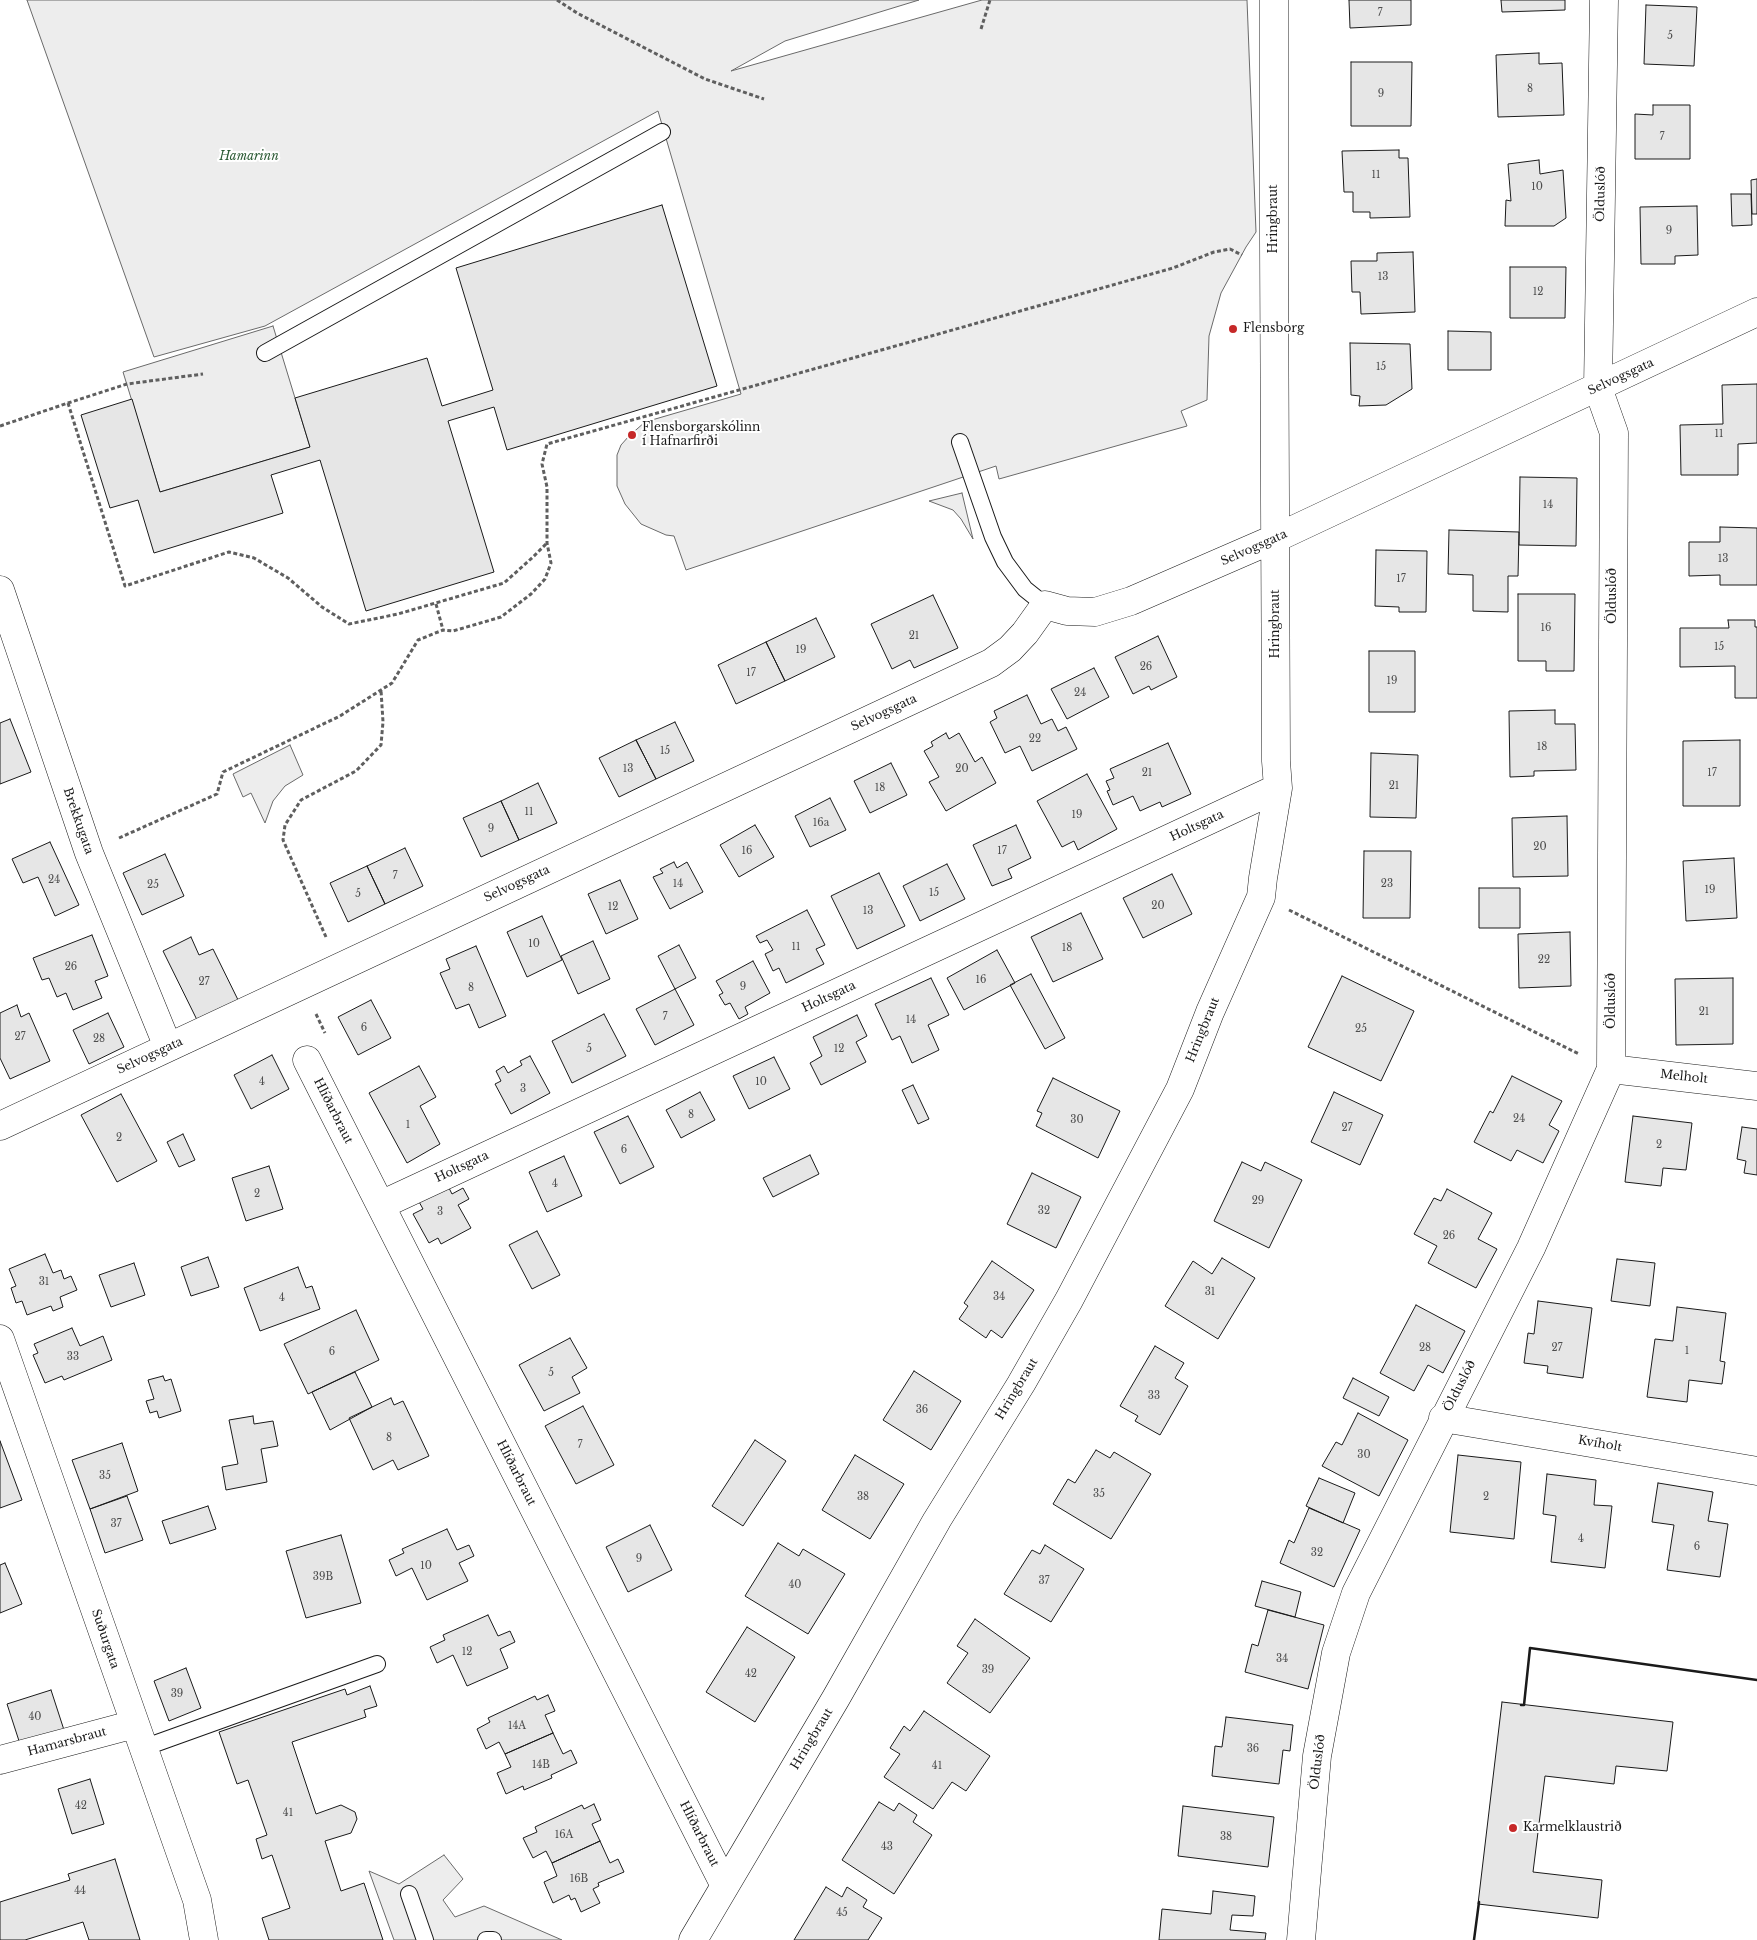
<!DOCTYPE html>
<meta charset="utf-8">
<style>
body{margin:0}
canvas{display:block;background:#fff}
</style>
<canvas width="1757" height="1940"></canvas>
<script>
const ctx = document.querySelector('canvas').getContext('2d');
ctx.lineJoin = 'round';
function fillPath(path, color) { ctx.fillStyle = color; ctx.fill(path, 'evenodd'); }
const shape = rows => new Path2D(rows.map(r => 'M' + r).join(''));
function strokePath(path, color, width, dash) { ctx.strokeStyle = color; ctx.lineWidth = width; ctx.lineCap = dash ? 'butt' : 'round'; ctx.setLineDash(dash || []); ctx.stroke(path); }
function drawText(font, color, halo, rows, align = 'center') {
  ctx.font = font + ' "Libre Baskerville",serif'; ctx.lineWidth = 4; ctx.setLineDash([]); ctx.textBaseline = 'middle'; ctx.strokeStyle = halo; ctx.fillStyle = color; for (const [text, x, y, turn = 0] of rows) {
    ctx.save(); ctx.translate(x, y); ctx.rotate((+turn || 0) * Math.PI / 180); ctx.textAlign = isNaN(turn) ? turn : align; if (halo) ctx.strokeText(text, 0, 0); ctx.fillText(text, 0, 0); ctx.restore();
  }
}
const built = shape([
 [27,0,919,0,785,41,731,71,982,0,1247,0,1256,232,1246,247,1221,293,1209,336,1207,400,1181,411,1187,426,999,479,996,466,686,570,674,536,666,535,641,524,625,504,617,486,617,455,621,445,629,436,645,422,741,394,658,111,265,326,154,357,27,0],
 [273,326,310,447,160,492,123,372,273,326],
 [962,493,973,539,961,519,953,510,929,501,962,493],
 [290,745,303,775,285,786,273,801,265,823,251,793,243,797,233,774,290,745],
 [444,1855,463,1879,443,1900,455,1917,484,1906,562,1940,394,1940,369,1871,399,1884,444,1855]
]);
fillPath(built, '#ededed');
strokePath(built, '#6a6a6a', 1);
const building = shape([
 [1349,0,1411,0,1411,25,1350,28,1349,0],
 [1501,0,1565,0,1565,10,1502,12,1501,0],
 [1646,5,1697,7,1694,66,1644,64,1646,5],
 [1539,53,1539,64,1562,63,1564,115,1498,117,1496,55,1539,53],
 [1351,62,1412,62,1411,126,1351,126,1351,62],
 [1653,105,1690,105,1690,159,1635,159,1635,114,1653,115,1653,105],
 [1399,150,1399,158,1408,158,1410,217,1370,218,1370,212,1353,212,1353,192,1344,192,1342,151,1399,150],
 [1539,160,1540,174,1563,170,1566,218,1554,226,1505,226,1506,200,1511,201,1508,164,1539,160],
 [1757,179,1757,214,1752,214,1751,180,1757,179],
 [1731,194,1751,194,1752,225,1732,226,1731,194],
 [662,205,717,386,507,450,494,407,448,421,494,572,366,611,320,460,271,475,283,513,154,553,138,500,110,508,81,415,132,399,160,492,310,447,295,398,427,358,442,406,493,390,456,268,662,205],
 [1697,206,1698,255,1675,256,1675,264,1641,264,1640,207,1697,206],
 [1413,252,1415,312,1361,314,1360,292,1352,292,1351,261,1377,261,1377,253,1413,252],
 [1510,267,1566,267,1565,318,1510,318,1510,267],
 [1448,331,1491,332,1491,370,1448,370,1448,331],
 [1350,343,1410,344,1412,389,1386,405,1359,406,1360,396,1351,395,1350,343],
 [1757,384,1757,443,1738,444,1738,475,1681,475,1680,425,1723,424,1722,385,1757,384],
 [1520,477,1577,478,1576,546,1519,545,1520,477],
 [1720,527,1757,528,1757,585,1720,585,1720,575,1689,576,1689,542,1720,542,1720,527],
 [1449,530,1519,532,1518,576,1508,576,1508,612,1473,611,1473,575,1448,574,1449,530],
 [1376,550,1427,551,1426,612,1399,612,1399,607,1375,606,1376,550],
 [1518,594,1575,594,1574,671,1546,671,1546,661,1518,661,1518,594],
 [933,595,958,648,914,668,910,660,892,669,871,624,933,595],
 [816,618,835,657,785,681,766,642,816,618],
 [1728,620,1755,620,1755,627,1757,627,1757,698,1735,698,1735,666,1680,667,1680,628,1729,628,1728,620],
 [1158,636,1177,677,1151,690,1149,686,1133,694,1115,657,1158,636],
 [766,642,785,681,736,704,718,665,766,642],
 [1369,651,1415,651,1415,712,1369,712,1369,651],
 [1094,668,1109,697,1067,719,1051,689,1094,668],
 [1027,695,1041,724,1052,719,1058,731,1066,727,1077,749,1032,771,1020,746,1005,753,990,722,997,718,994,711,1027,695],
 [1555,710,1555,724,1575,724,1576,770,1534,771,1534,776,1510,777,1509,711,1555,710],
 [10,719,31,772,0,784,0,723,10,719],
 [675,722,694,761,656,779,636,740,675,722],
 [946,733,949,739,959,733,975,762,982,757,996,783,946,811,929,782,939,777,924,751,933,746,931,742,946,733],
 [636,740,656,779,619,797,599,758,636,740],
 [1740,740,1740,806,1683,806,1683,741,1740,740],
 [1168,743,1191,794,1162,807,1160,802,1140,811,1133,796,1113,805,1107,791,1110,790,1106,781,1114,778,1110,769,1168,743],
 [1371,753,1418,755,1416,818,1370,817,1371,753],
 [891,763,907,795,870,813,854,781,891,763],
 [1087,774,1117,829,1078,850,1074,841,1062,847,1037,801,1087,774],
 [538,783,557,823,519,840,501,801,538,783],
 [830,798,846,830,810,847,795,816,830,798],
 [501,801,519,840,481,857,463,818,501,801],
 [1567,816,1568,876,1513,877,1512,818,1567,816],
 [755,825,774,857,739,877,720,845,755,825],
 [1016,825,1031,858,1008,869,1012,878,992,886,973,845,1016,825],
 [50,842,79,905,55,916,38,877,23,883,12,859,50,842],
 [405,848,423,886,385,904,367,866,405,848],
 [1364,851,1411,851,1410,918,1363,918,1364,851],
 [165,854,184,896,142,915,123,873,165,854],
 [1734,858,1737,918,1686,921,1683,861,1734,858],
 [674,862,677,868,687,862,703,892,670,909,653,877,663,873,660,869,674,862],
 [947,864,965,899,920,921,903,886,947,864],
 [367,866,385,904,348,922,330,883,367,866],
 [879,873,905,926,857,949,831,896,879,873],
 [1172,874,1192,914,1143,938,1123,898,1172,874],
 [620,880,638,919,606,934,588,894,620,880],
 [1479,888,1520,888,1520,928,1479,928,1479,888],
 [807,910,825,945,816,949,824,964,786,983,779,968,773,971,765,954,773,950,767,940,760,943,756,936,807,910],
 [1081,913,1103,959,1053,982,1031,937,1081,913],
 [542,916,562,960,527,977,507,932,542,916],
 [1570,932,1571,986,1519,988,1518,934,1570,932],
 [92,935,108,976,95,981,102,998,73,1010,66,993,57,997,49,978,42,980,33,958,92,935],
 [191,937,199,955,213,949,242,1008,201,1028,163,951,191,937],
 [593,941,610,979,578,994,561,956,593,941],
 [679,945,696,978,675,989,658,956,679,945],
 [476,946,506,1016,479,1028,469,1004,456,1009,440,973,450,969,446,959,476,946],
 [997,950,1015,983,964,1010,947,978,997,950],
 [753,961,770,993,745,1007,748,1014,739,1019,730,1003,725,1005,719,995,723,993,716,981,753,961],
 [1031,974,1065,1038,1045,1049,1010,985,1031,974],
 [1342,976,1414,1011,1381,1081,1308,1047,1342,976],
 [931,978,949,1015,928,1025,939,1050,912,1063,900,1036,892,1040,875,1004,931,978],
 [1733,978,1733,1044,1676,1045,1675,979,1733,978],
 [675,989,694,1025,655,1045,636,1009,675,989],
 [371,1000,391,1038,358,1055,338,1017,371,1000],
 [17,1005,21,1017,29,1013,50,1061,10,1079,0,1058,0,1013,17,1005],
 [108,1013,124,1047,89,1064,73,1030,108,1013],
 [604,1014,626,1056,572,1083,552,1041,604,1014],
 [857,1015,867,1036,856,1042,866,1062,821,1085,810,1063,822,1056,813,1037,857,1015],
 [272,1055,289,1089,251,1109,234,1075,272,1055],
 [530,1056,550,1093,511,1114,495,1084,501,1081,496,1071,504,1066,508,1073,522,1065,520,1061,530,1056],
 [774,1057,790,1089,749,1109,733,1076,774,1057],
 [419,1066,436,1097,420,1106,440,1144,407,1163,369,1093,419,1066],
 [1512,1076,1562,1101,1549,1125,1559,1131,1543,1163,1517,1150,1511,1161,1474,1142,1490,1111,1493,1113,1512,1076],
 [1053,1078,1120,1111,1098,1158,1036,1126,1042,1113,1037,1111,1053,1078],
 [913,1085,929,1119,918,1124,902,1090,913,1085],
 [700,1092,715,1120,681,1138,666,1110,700,1092],
 [1334,1092,1383,1115,1360,1165,1311,1142,1334,1092],
 [121,1094,157,1161,117,1182,81,1115,121,1094],
 [628,1116,654,1167,620,1184,594,1132,628,1116],
 [1633,1116,1692,1123,1686,1170,1663,1168,1661,1186,1625,1182,1633,1116],
 [1742,1127,1757,1129,1757,1175,1744,1173,1746,1161,1737,1159,1742,1127],
 [183,1134,195,1160,179,1167,167,1142,183,1134],
 [810,1155,819,1174,773,1197,763,1178,810,1155],
 [564,1156,582,1196,547,1212,529,1172,564,1156],
 [1242,1162,1261,1171,1265,1162,1302,1180,1269,1248,1214,1221,1242,1162],
 [269,1166,283,1209,246,1221,232,1178,269,1166],
 [1032,1173,1081,1197,1056,1248,1007,1224,1032,1173],
 [447,1184,452,1194,463,1188,469,1199,458,1205,471,1228,441,1244,438,1238,429,1243,413,1214,423,1209,418,1200,447,1184],
 [1447,1189,1492,1213,1478,1239,1497,1249,1476,1288,1428,1263,1437,1246,1414,1234,1434,1198,1441,1201,1447,1189],
 [537,1231,560,1275,532,1289,509,1245,537,1231],
 [45,1254,53,1273,61,1270,64,1279,71,1276,77,1290,60,1297,63,1307,53,1311,51,1306,27,1315,22,1301,16,1303,11,1288,16,1286,9,1269,45,1254],
 [208,1257,219,1287,191,1296,181,1267,208,1257],
 [1222,1258,1255,1278,1218,1339,1165,1306,1193,1261,1212,1274,1222,1258],
 [1617,1259,1655,1263,1650,1306,1611,1301,1617,1259],
 [992,1261,1034,1290,1002,1338,991,1330,986,1338,959,1319,968,1306,964,1303,992,1261],
 [134,1263,145,1295,111,1307,99,1275,134,1263],
 [298,1267,306,1288,312,1286,320,1309,260,1331,244,1288,298,1267],
 [1538,1301,1592,1308,1583,1378,1547,1373,1548,1366,1524,1363,1528,1333,1534,1334,1538,1301],
 [1416,1305,1465,1331,1443,1373,1428,1365,1414,1391,1380,1373,1416,1305],
 [1677,1307,1726,1313,1720,1361,1725,1362,1722,1384,1689,1380,1687,1402,1647,1397,1655,1339,1673,1341,1677,1307],
 [356,1310,379,1360,308,1394,284,1344,356,1310],
 [72,1328,80,1346,103,1336,112,1360,64,1380,62,1376,45,1383,33,1355,38,1353,34,1344,72,1328],
 [570,1338,587,1368,572,1377,580,1393,544,1411,519,1365,570,1338],
 [1155,1346,1184,1363,1175,1378,1188,1386,1160,1435,1135,1421,1138,1416,1120,1406,1155,1346],
 [914,1371,961,1401,931,1450,883,1420,914,1371],
 [355,1372,372,1407,330,1430,312,1392,355,1372],
 [163,1376,165,1381,171,1379,181,1411,159,1418,157,1411,150,1413,146,1401,154,1399,148,1380,163,1376],
 [1353,1378,1389,1397,1379,1416,1343,1398,1353,1378],
 [391,1398,394,1405,403,1401,429,1456,398,1470,393,1460,373,1470,349,1418,391,1398],
 [583,1406,614,1465,576,1484,545,1426,583,1406],
 [1358,1413,1408,1440,1379,1496,1322,1466,1336,1442,1342,1445,1358,1413],
 [253,1416,254,1424,273,1421,278,1446,261,1449,267,1482,226,1490,222,1467,238,1464,229,1420,253,1416],
 [755,1440,786,1461,743,1526,712,1506,755,1440],
 [0,1441,22,1500,0,1508,0,1441],
 [122,1443,138,1491,90,1509,72,1460,122,1443],
 [1096,1450,1110,1458,1114,1452,1151,1474,1111,1539,1053,1504,1068,1479,1075,1483,1096,1450],
 [855,1455,904,1484,870,1539,822,1510,855,1455],
 [1458,1455,1521,1462,1514,1539,1450,1532,1458,1455],
 [1547,1474,1596,1480,1594,1505,1612,1506,1605,1568,1551,1562,1556,1516,1543,1514,1547,1474],
 [1319,1478,1355,1493,1343,1523,1306,1506,1319,1478],
 [1658,1483,1713,1492,1708,1521,1728,1524,1720,1577,1667,1570,1674,1525,1652,1522,1658,1483],
 [127,1496,143,1540,105,1553,90,1509,127,1496],
 [208,1506,216,1529,170,1544,162,1521,208,1506],
 [1309,1508,1360,1530,1334,1587,1280,1563,1289,1540,1294,1543,1309,1508],
 [650,1525,672,1570,628,1592,606,1547,650,1525],
 [447,1529,457,1550,469,1545,474,1556,459,1563,468,1581,427,1600,412,1568,396,1576,389,1560,404,1553,402,1549,447,1529],
 [341,1535,361,1603,306,1618,286,1551,341,1535],
 [778,1543,799,1556,803,1549,845,1574,808,1634,745,1596,778,1543],
 [1045,1545,1084,1569,1051,1622,1004,1594,1032,1550,1040,1554,1045,1545],
 [5,1563,22,1604,0,1613,0,1565,5,1563],
 [1262,1581,1301,1592,1295,1617,1255,1606,1262,1581],
 [1268,1610,1324,1625,1308,1689,1245,1672,1252,1644,1258,1646,1268,1610],
 [488,1615,498,1636,510,1631,515,1642,500,1649,508,1668,467,1686,453,1655,437,1663,430,1647,445,1640,443,1635,488,1615],
 [975,1619,1030,1658,990,1713,947,1683,968,1653,957,1646,975,1619],
 [747,1627,795,1657,755,1722,706,1692,747,1627],
 [186,1668,201,1708,169,1721,154,1681,186,1668],
 [370,1686,377,1706,364,1710,366,1717,292,1742,316,1814,341,1805,355,1812,357,1819,351,1833,325,1841,341,1891,364,1883,383,1940,269,1940,262,1918,290,1908,272,1855,262,1859,256,1839,267,1835,248,1780,237,1784,219,1732,345,1689,347,1695,370,1686],
 [51,1690,64,1730,20,1744,7,1704,51,1690],
 [548,1695,555,1711,545,1715,553,1733,505,1754,499,1742,486,1749,477,1729,490,1722,488,1718,535,1696,537,1700,548,1695],
 [1502,1702,1673,1722,1667,1771,1616,1766,1614,1784,1545,1776,1533,1872,1602,1880,1598,1918,1478,1904,1502,1702],
 [924,1711,990,1756,966,1791,952,1782,933,1809,884,1777,900,1754,890,1748,904,1726,910,1731,924,1711],
 [1226,1717,1293,1725,1290,1751,1283,1750,1279,1784,1212,1776,1215,1746,1222,1747,1226,1717],
 [553,1733,563,1754,571,1750,577,1763,551,1775,552,1778,524,1790,523,1786,506,1794,497,1773,511,1767,505,1754,553,1733],
 [90,1779,104,1824,72,1834,58,1789,90,1779],
 [879,1802,894,1811,899,1803,917,1815,913,1822,932,1835,894,1894,842,1860,879,1802],
 [594,1804,601,1820,592,1824,600,1841,552,1863,546,1851,533,1858,523,1838,537,1832,535,1827,582,1805,584,1809,594,1804],
 [1183,1806,1274,1817,1268,1867,1178,1856,1183,1806],
 [600,1841,610,1863,618,1859,624,1872,598,1883,599,1886,593,1889,600,1903,581,1912,575,1898,571,1900,569,1895,553,1903,544,1882,557,1876,552,1863,600,1841],
 [115,1859,140,1940,89,1940,83,1922,25,1940,0,1940,0,1902,70,1880,68,1874,115,1859],
 [826,1887,842,1897,847,1887,867,1900,863,1907,882,1918,868,1940,794,1940,826,1887],
 [1213,1891,1255,1896,1253,1916,1232,1915,1230,1930,1266,1933,1265,1940,1159,1940,1162,1909,1211,1914,1213,1891]
]);
fillPath(building, '#e6e6e6');
strokePath(building, '#1a1a1a', 1);
const service = shape([
 [265,353,662,132],
 [960,442,993,537,1005,562,1025,589,1045,605],
 [143,1748,377,1664],
 [409,1894,425,1940],
 [486,1940,493,1940]
]);
const minor = shape([
 [0,590,89,853,168,1047],
 [307,1060,725,1886],
 [1611,1069,1757,1086],
 [0,1126,991,663,1010,649,1025,633,1045,605,1067,611,1095,612,1131,601,1276,538,1757,312],
 [381,1205,1278,788],
 [0,1339,197,1900,204,1940],
 [1443,1418,1757,1471],
 [0,1760,135,1724],
 [693,1940,836,1698,937,1520,1021,1384,1069,1300,1180,1089,1210,1012,1261,897,1263,878,1278,788,1276,761,1274,240,1274,0],
 [1301,1940,1317,1756,1336,1653,1356,1593,1531,1248,1611,1069,1614,433,1598,388,1604,0]
]);
strokePath(service, '#1a1a1a', 18);
strokePath(minor, '#1a1a1a', 29);
strokePath(shape([
 [557,0,577,13,705,79,764,99],
 [981,29,990,0],
 [68,403,125,586,229,552,254,558,288,578,322,607,349,624,398,614,504,583,533,557,547,543],
 [0,426,68,403,127,384,203,374],
 [436,604,443,630],
 [119,838,217,794,223,772,340,716,392,683,418,640,443,630,453,631,501,617,531,594,545,579,551,563,547,543,547,487,542,464,547,444,1173,268,1214,252,1230,249,1242,255],
 [1289,910,1579,1054],
 [326,937,283,840,285,825,301,800,356,771,381,745,383,722,381,690],
 [316,1014,325,1033]
]), '#5f5f5f', 3, [4, 2.5]);
strokePath(service, '#fff', 16);
strokePath(minor, '#fff', 28);
strokePath(shape([
 [1521,1705,1524,1705,1530,1648,1757,1680],
 [1474,1940,1479,1902]
]), '#1a1a1a', 2.5);
for (const [x, y, r, color] of [
 [1233,329,5,"#c62828"],
 [632,435,5,"#c62828"],
 [1513,1828,5,"#c62828"]
]) { const dot = new Path2D(); dot.arc(x, y, r, 0, 2 * Math.PI); ctx.fillStyle = color; ctx.fill(dot); strokePath(dot, '#fff', 2); }
drawText('10px', '#4d4d4d', null, [
 ["7",1380,13],
 ["5",1670,36],
 ["8",1530,89],
 ["9",1381,94],
 ["7",1662,137],
 ["11",1376,175],
 ["10",1537,187],
 ["9",1669,231],
 ["13",1383,277],
 ["12",1538,292],
 ["15",1381,367],
 ["11",1719,434],
 ["14",1548,505],
 ["13",1723,559],
 ["17",1401,579],
 ["16",1546,628],
 ["21",914,636],
 ["15",1719,647],
 ["19",801,650],
 ["26",1146,667],
 ["17",751,673],
 ["19",1392,681],
 ["24",1080,693],
 ["22",1035,739],
 ["18",1542,747],
 ["15",665,751],
 ["13",628,769],
 ["20",962,769],
 ["21",1147,773],
 ["17",1712,773],
 ["21",1394,786],
 ["18",880,788],
 ["11",529,812],
 ["19",1077,815],
 ["16a",821,823],
 ["9",491,829],
 ["20",1540,847],
 ["16",747,851],
 ["17",1002,851],
 ["7",395,876],
 ["24",54,880],
 ["14",678,884],
 ["23",1387,884],
 ["25",153,885],
 ["19",1710,890],
 ["15",934,893],
 ["5",358,894],
 ["20",1158,906],
 ["12",613,907],
 ["13",868,911],
 ["10",534,944],
 ["11",796,947],
 ["18",1067,948],
 ["22",1544,960],
 ["26",71,967],
 ["16",981,980],
 ["27",204,982],
 ["9",743,987],
 ["8",471,988],
 ["21",1704,1012],
 ["7",665,1017],
 ["14",911,1020],
 ["6",364,1028],
 ["25",1361,1029],
 ["27",20,1037],
 ["28",99,1039],
 ["5",589,1049],
 ["12",839,1049],
 ["4",262,1082],
 ["10",761,1082],
 ["3",523,1089],
 ["8",691,1115],
 ["24",1519,1119],
 ["30",1077,1120],
 ["1",408,1125],
 ["27",1347,1128],
 ["2",119,1138],
 ["2",1659,1145],
 ["6",624,1150],
 ["4",555,1184],
 ["2",257,1194],
 ["29",1258,1201],
 ["32",1044,1211],
 ["3",440,1212],
 ["26",1449,1236],
 ["31",44,1282],
 ["31",1210,1292],
 ["34",999,1297],
 ["4",282,1298],
 ["28",1425,1348],
 ["27",1557,1348],
 ["1",1687,1351],
 ["6",332,1352],
 ["33",73,1357],
 ["5",551,1373],
 ["33",1154,1396],
 ["36",922,1410],
 ["8",389,1438],
 ["7",580,1445],
 ["30",1364,1455],
 ["35",105,1476],
 ["35",1099,1494],
 ["38",863,1497],
 ["2",1486,1497],
 ["37",116,1524],
 ["4",1581,1539],
 ["6",1697,1547],
 ["32",1317,1553],
 ["9",639,1559],
 ["10",426,1566],
 ["39B",323,1577],
 ["37",1044,1581],
 ["40",795,1585],
 ["12",467,1652],
 ["34",1282,1659],
 ["39",988,1670],
 ["42",751,1674],
 ["39",177,1694],
 ["40",35,1717],
 ["14A",517,1726],
 ["36",1253,1749],
 ["14B",541,1765],
 ["41",937,1766],
 ["42",81,1806],
 ["41",288,1813],
 ["16A",564,1835],
 ["38",1226,1837],
 ["43",887,1847],
 ["16B",579,1879],
 ["44",80,1891],
 ["45",842,1913]
]);
drawText('italic 12px', '#2b5a34', '#fff', [
 ["Hamarinn",249,157]
]);
drawText('12px', '#1a1a1a', '#fff', [
 ["Ölduslóð",1601,194,-89],
 ["Hringbraut",1274,219,-90],
 ["Selvogsgata",1621,377,-25],
 ["Selvogsgata",1254,548,-24],
 ["Ölduslóð",1613,596,-90],
 ["Hringbraut",1276,624,-90],
 ["Selvogsgata",884,713,-25],
 ["Brekkugata",78,821,71],
 ["Holtsgata",1197,826,-25],
 ["Selvogsgata",517,884,-25],
 ["Holtsgata",829,997,-25],
 ["Ölduslóð",1612,1001,-90],
 ["Hringbraut",1203,1030,-68],
 ["Selvogsgata",150,1056,-25],
 ["Melholt",1684,1077,6],
 ["Hlíðarbraut",333,1111,63],
 ["Holtsgata",462,1167,-25],
 ["Ölduslóð",1460,1386,-63],
 ["Hringbraut",1017,1389,-59],
 ["Kvíholt",1600,1444,10],
 ["Hlíðarbraut",516,1473,63],
 ["Suðurgata",105,1639,71],
 ["Hringbraut",812,1739,-59],
 ["Hamarsbraut",67,1742,-15],
 ["Ölduslóð",1318,1762,-83],
 ["Hlíðarbraut",699,1834,63]
]);
drawText('12px', '#1a1a1a', '#fff', [
 ["Flensborg",1243,329],
 ["Flensborgarskólinn",642,428],
 ["í Hafnarfirði",642,442],
 ["Karmelklaustrið",1523,1828]
], 'left');
</script>
